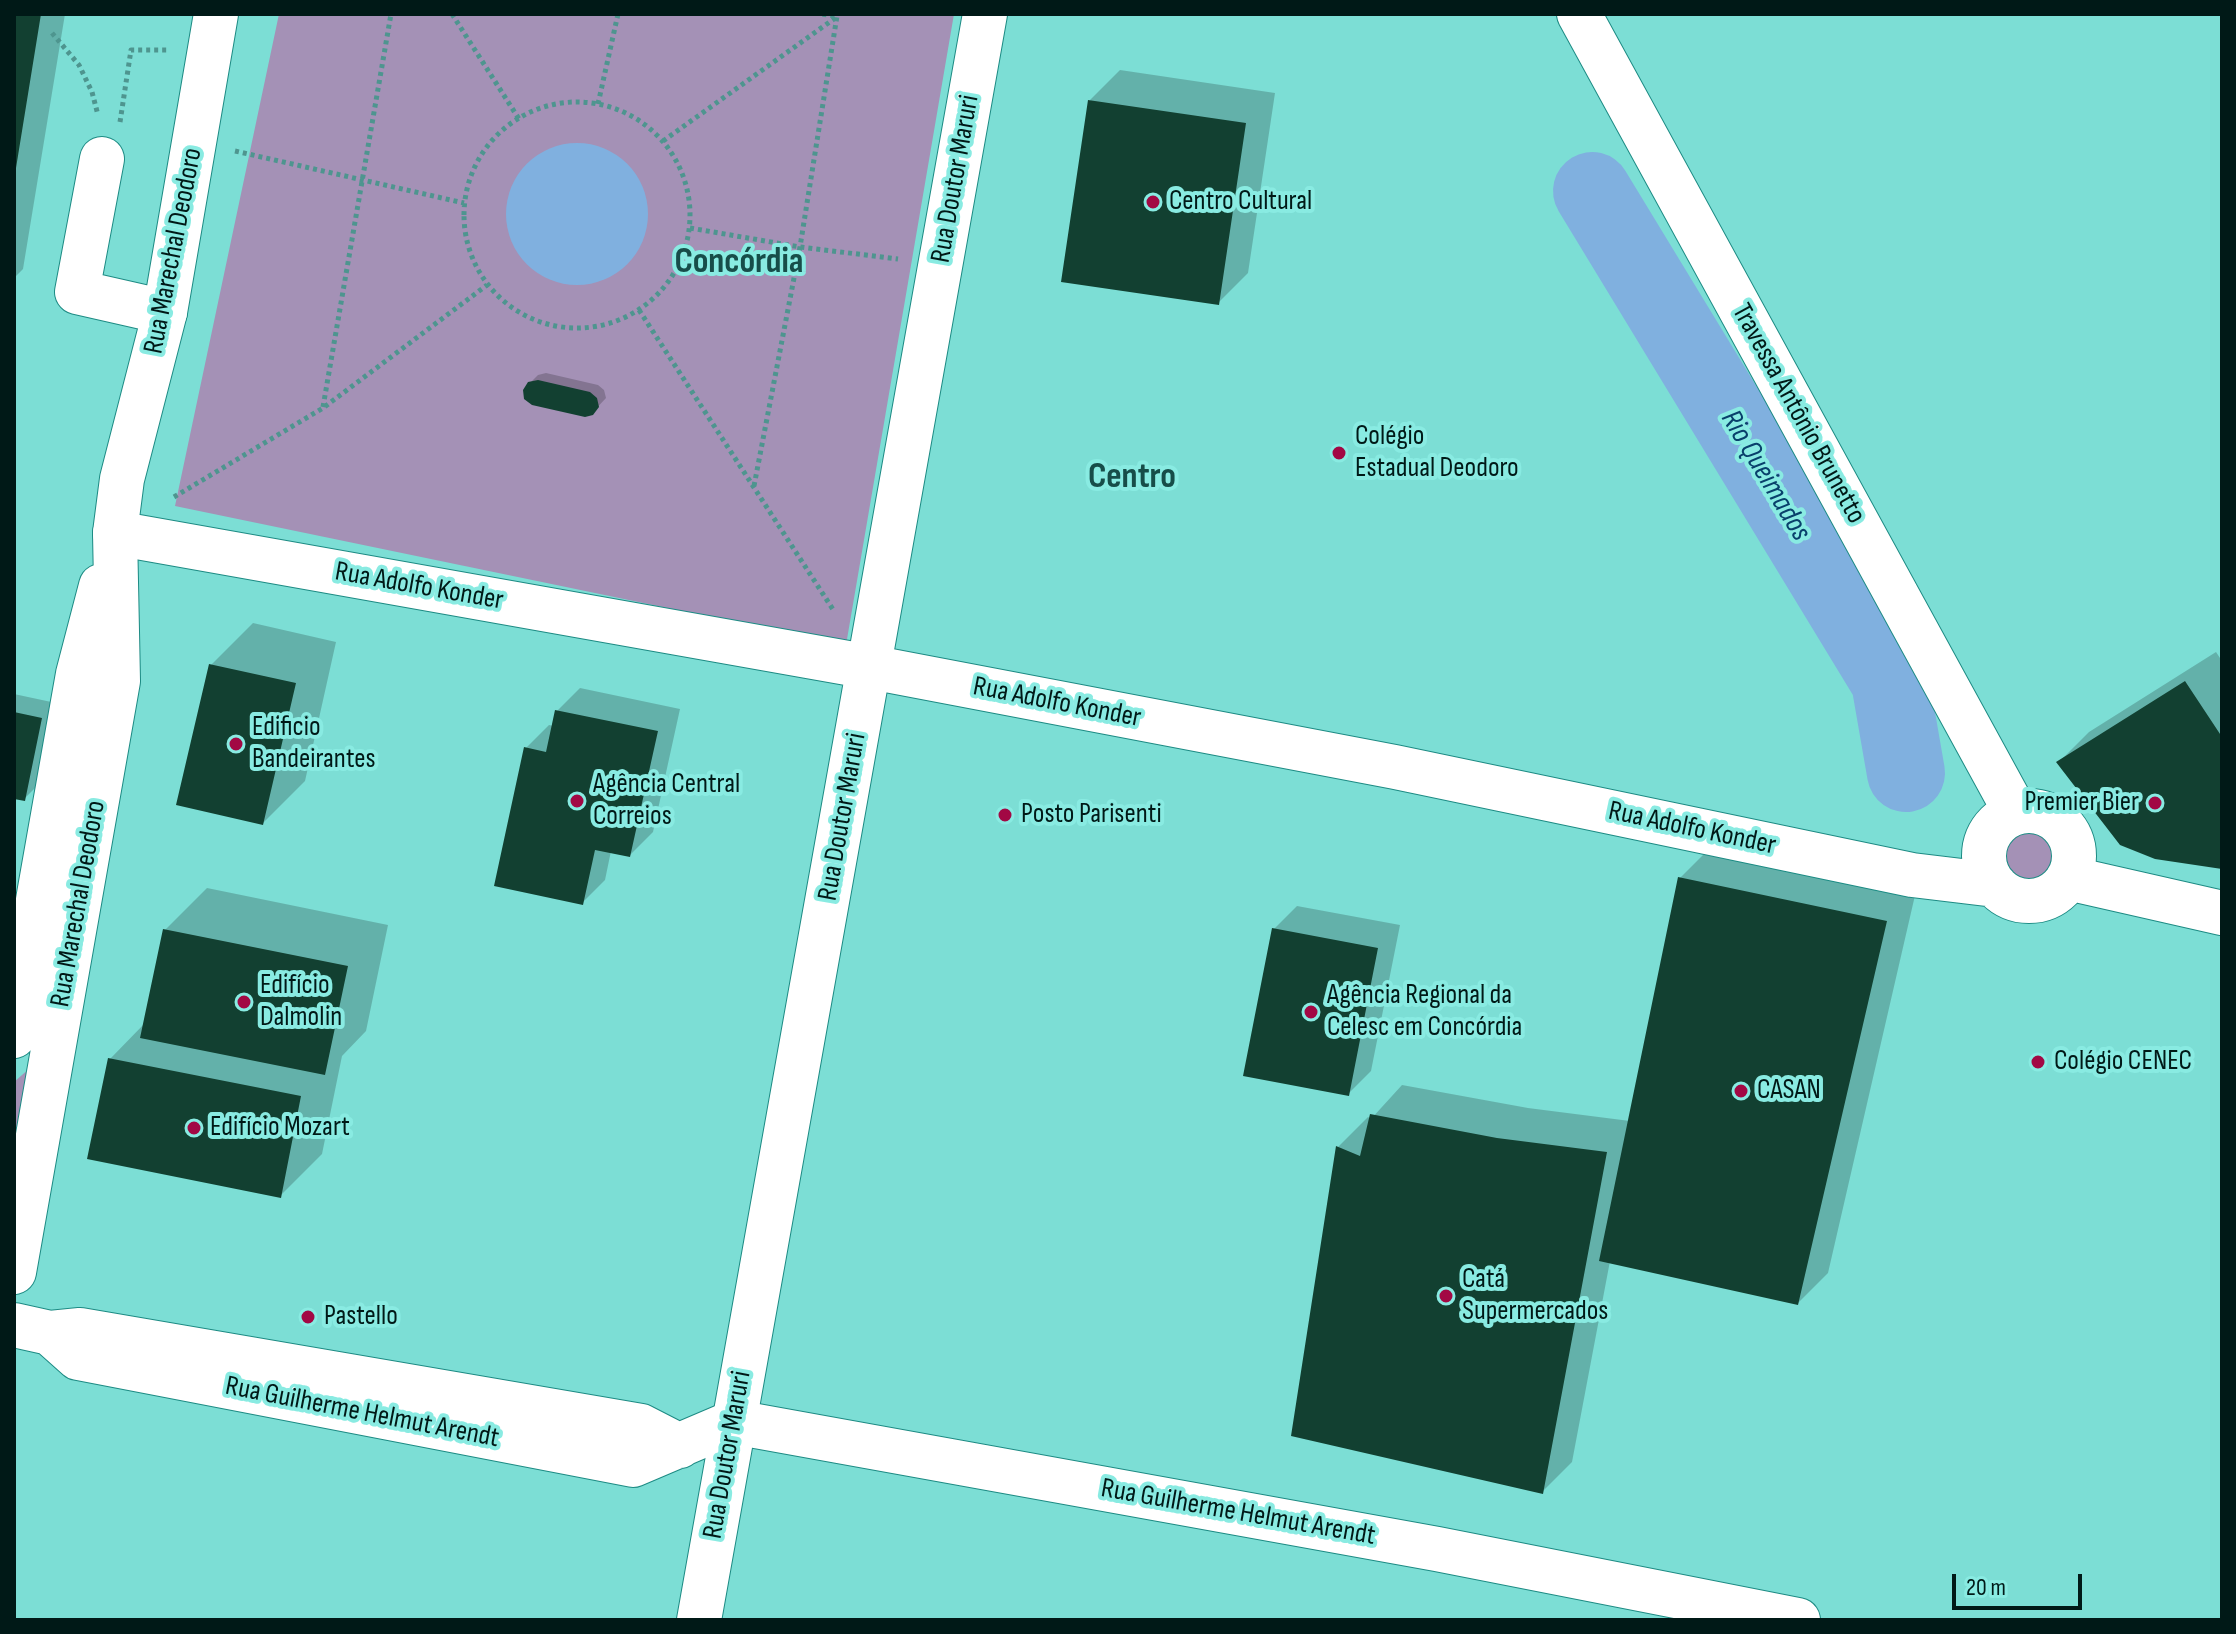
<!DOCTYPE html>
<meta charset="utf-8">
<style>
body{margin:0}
#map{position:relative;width:2236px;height:1634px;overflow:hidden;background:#7cded5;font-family:"Sofia Sans Condensed",sans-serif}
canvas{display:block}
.frame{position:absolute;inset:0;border:16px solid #001917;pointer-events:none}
.scale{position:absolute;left:1952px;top:1574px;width:130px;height:36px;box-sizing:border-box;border:4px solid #001917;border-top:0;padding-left:10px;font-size:24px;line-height:28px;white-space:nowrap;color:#001917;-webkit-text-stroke:6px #89ebe2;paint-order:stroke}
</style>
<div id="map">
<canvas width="2236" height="1634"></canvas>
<div class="frame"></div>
<div class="scale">20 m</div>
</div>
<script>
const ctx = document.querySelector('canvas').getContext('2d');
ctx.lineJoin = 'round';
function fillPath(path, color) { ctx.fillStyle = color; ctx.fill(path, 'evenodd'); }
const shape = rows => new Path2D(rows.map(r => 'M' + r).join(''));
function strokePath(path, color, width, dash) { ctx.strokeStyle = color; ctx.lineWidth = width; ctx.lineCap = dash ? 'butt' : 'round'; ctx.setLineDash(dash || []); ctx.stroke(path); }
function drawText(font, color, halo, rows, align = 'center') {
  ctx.font = font + ' "Sofia Sans Condensed",sans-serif'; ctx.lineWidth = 8; ctx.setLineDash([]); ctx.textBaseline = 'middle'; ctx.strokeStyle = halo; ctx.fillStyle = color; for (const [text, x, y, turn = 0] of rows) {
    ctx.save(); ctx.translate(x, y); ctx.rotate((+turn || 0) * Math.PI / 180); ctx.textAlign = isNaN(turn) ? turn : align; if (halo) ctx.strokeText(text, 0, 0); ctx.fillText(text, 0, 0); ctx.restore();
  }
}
fillPath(shape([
 [279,14,954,14,846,645,175,506],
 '1992 857a38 38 0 1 1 76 0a38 38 0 1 1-76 0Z',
 [30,1068,14,1253,14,1082]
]), '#a491b6');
fillPath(shape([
 '506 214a71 71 0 1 1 142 0a71 71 0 1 1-142 0Z'
]), '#80b0df');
fillPath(shape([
 [14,14,65,14,23,269,14,278],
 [1120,70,1275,93,1248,273,1218,303,1090,100],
 [546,373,598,385,604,390,606,398,592,413,530,383,538,375],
 [253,623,336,642,305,781,263,823,211,665],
 [2216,652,2222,661,2222,867,2059,762,2089,732],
 [580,688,680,709,653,832,630,855,611,851,605,880,582,903,526,748,549,725,554,726,557,711],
 [14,694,56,703,39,784,24,799,14,797],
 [1710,848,1916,891,1828,1273,1798,1303,1610,1261,1572,1462,1542,1492,1338,1147,1368,1117,1371,1119,1402,1085,1528,1108,1630,1121,1680,878],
 [207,888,388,925,366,1031,342,1056,322,1154,280,1196,110,1059,145,1023,165,930],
 [1297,906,1400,925,1371,1071,1348,1094,1274,929]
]), '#0003');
strokePath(shape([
 [1592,191,1890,681,1906,773]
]), '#80b0df', 78);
fillPath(shape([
 [14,14,41,14,16,168,14,168],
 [1088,100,1246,123,1219,305,1061,282],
 [538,380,590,392,597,398,599,407,593,415,585,417,532,405,524,399,523,390,528,382],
 [209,664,296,683,263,825,176,805],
 [2185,681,2222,737,2222,869,2155,859,2120,845,2056,762],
 [555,710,658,731,630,857,595,850,583,905,494,886,524,747,546,752],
 [14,712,42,718,25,801,14,799],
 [1678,877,1887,921,1798,1305,1599,1261],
 [1272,928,1378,948,1349,1096,1243,1076],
 [163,929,348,966,325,1075,140,1038],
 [108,1058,301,1096,281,1198,87,1159],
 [1370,1114,1497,1138,1607,1152,1543,1494,1291,1436,1336,1146,1360,1156]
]), '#124031');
const minor = shape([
 [1579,14,2016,813],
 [102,159,77,292,165,312],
 [870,667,1395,767,1912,875,1995,885],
 '1984 856a45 45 0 1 1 90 0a45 45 0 1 1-90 0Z',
 [2068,878,2222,913],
 [14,1036,78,674,101,586],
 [14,1272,118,681,115,533],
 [14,1325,50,1333,80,1330,641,1426,680,1446],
 [50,1333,78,1358,633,1465,734,1422,1437,1549,1798,1620]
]);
const major = shape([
 [216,14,165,312,122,479,115,533,870,667],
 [699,1620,985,14]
]);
strokePath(minor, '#1d8b84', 46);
strokePath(major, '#1d8b84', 46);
strokePath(shape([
 [452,14,519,119],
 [52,33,79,65,92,92,98,115],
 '464 215a113 113 0 1 1 226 0a113 113 0 1 1-226 0Z',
 [598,104,618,14],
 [120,122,131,50,168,50],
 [663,141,838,16],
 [235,151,464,203],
 [690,228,800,247,898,259],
 [639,310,834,611],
 [323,407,391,14],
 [754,486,800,247,837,16,821,14],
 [174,497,323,408,487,285]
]), '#4e958f', 5, [4, 4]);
strokePath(minor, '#fff', 44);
strokePath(major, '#fff', 44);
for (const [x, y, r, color] of [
 [1153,202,8,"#a20844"],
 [1339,453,8,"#a20844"],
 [236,744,8,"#a20844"],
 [577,801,8,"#a20844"],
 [2155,803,8,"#a20844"],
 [1005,815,8,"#a20844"],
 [244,1002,8,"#a20844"],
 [1311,1012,8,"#a20844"],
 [2038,1062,8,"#a20844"],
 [1741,1091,8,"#a20844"],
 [194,1128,8,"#a20844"],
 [1446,1296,8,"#a20844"],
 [308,1317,8,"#a20844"]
]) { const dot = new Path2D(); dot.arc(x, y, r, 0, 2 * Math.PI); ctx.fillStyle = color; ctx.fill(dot); strokePath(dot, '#89ebe2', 3); }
drawText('28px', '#001917', '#89ebe2', [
 ["Rua Doutor Maruri",956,179,-80],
 ["Rua Marechal Deodoro",174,251,-79],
 ["Travessa Antônio Brunetto",1798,414,61],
 ["Rua Adolfo Konder",419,587,10],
 ["Rua Adolfo Konder",1057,703,11],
 ["Rua Doutor Maruri",843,817,-80],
 ["Rua Adolfo Konder",1692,829,12],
 ["Rua Marechal Deodoro",79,904,-80],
 ["Rua Guilherme Helmut Arendt",362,1413,11],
 ["Rua Doutor Maruri",728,1455,-80],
 ["Rua Guilherme Helmut Arendt",1238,1513,10]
]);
drawText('28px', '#001917', '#89ebe2', [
 ["Centro Cultural",1169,202],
 ["Colégio",1355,437],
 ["Estadual Deodoro",1355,469],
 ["Edificio",252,728],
 ["Bandeirantes",252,760],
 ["Agência Central",593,785],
 ["Correios",593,817],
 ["Premier Bier",2139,803,"right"],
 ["Posto Parisenti",1021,815],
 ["Edifício",260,986],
 ["Dalmolin",260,1018],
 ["Agência Regional da",1327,996],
 ["Celesc em Concórdia",1327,1028],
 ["Colégio CENEC",2054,1062],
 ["CASAN",1757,1091],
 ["Edifício Mozart",210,1128],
 ["Catá",1462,1280],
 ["Supermercados",1462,1312],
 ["Pastello",324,1317]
], 'left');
drawText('italic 30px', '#09406b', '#89ebe2', [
 ["Rio Queimados",1765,476,59]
]);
drawText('bold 36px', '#174d49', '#89ebe2', [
 ["Concórdia",739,263],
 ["Centro",1132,478]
]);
</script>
